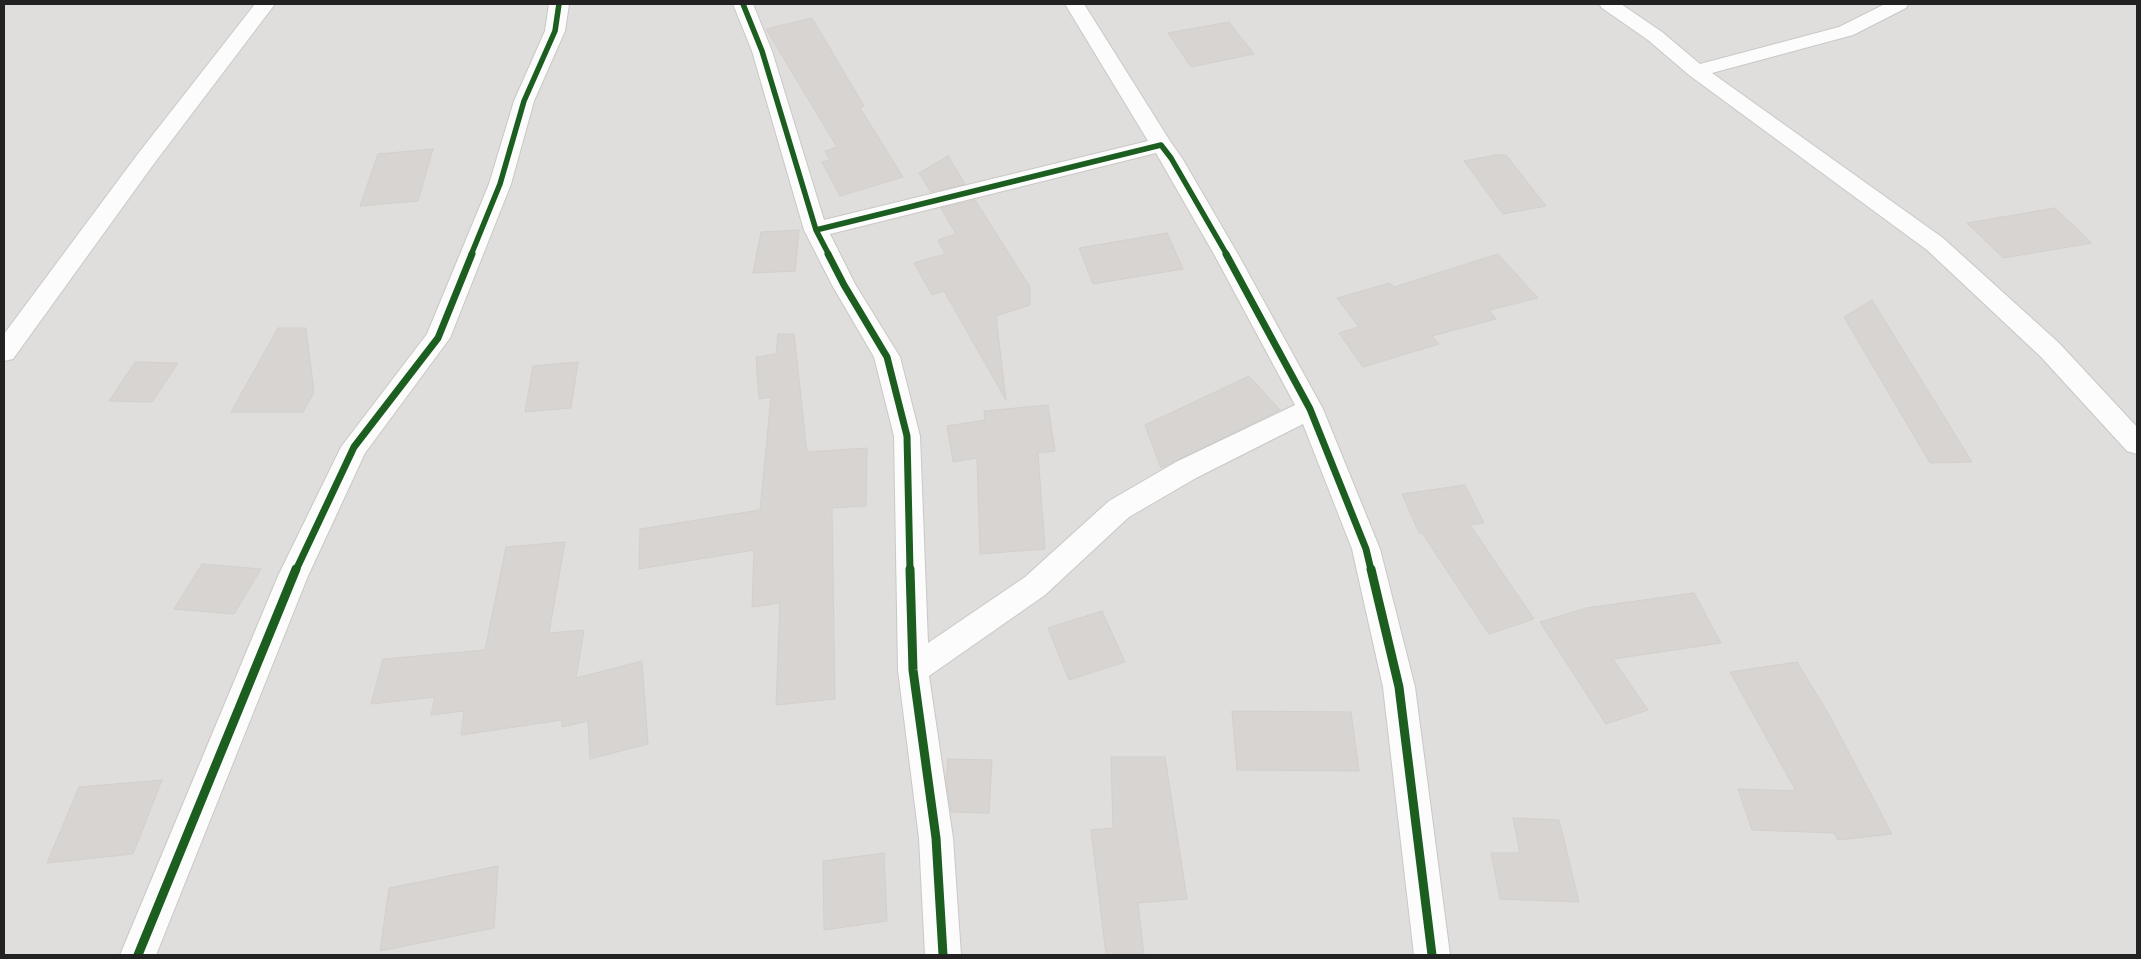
<!DOCTYPE html>
<style>
body{margin:0}
#map{position:relative;width:2141px;height:959px;overflow:hidden;background:#f0eeeb;font-family:"Fira Sans",sans-serif}
canvas{display:block}
.frame{position:absolute;inset:0;border:5px solid #222;pointer-events:none}
</style>
<div id="map">
<canvas width="2141" height="959"></canvas>
<div class="frame"></div>
</div>
<script>
const ctx = document.querySelector('canvas').getContext('2d');
ctx.lineJoin = 'round';
function fillPath(path, color) { ctx.fillStyle = color; ctx.fill(path, 'evenodd'); }
const shape = rows => new Path2D(rows.map(r => 'M' + r).join(''));
function strokePath(path, color, width, dash) { ctx.strokeStyle = color; ctx.lineWidth = width; ctx.lineCap = dash ? 'butt' : 'round'; ctx.setLineDash(dash || []); ctx.stroke(path); }
fillPath(shape([
 [4,4,2137,4,2137,955,4,955]
]), '#dfdedc');
const building = shape([
 [812,18,864,106,860,108,862,111,903,177,840,196,822,162,830,160,825,151,837,147,766,29,812,18],
 [1229,22,1254,54,1191,67,1168,33,1229,22],
 [433,149,418,201,360,206,378,154,433,149],
 [1496,155,1506,155,1546,206,1503,214,1464,161,1496,155],
 [948,156,965,184,931,192,919,173,948,156],
 [975,200,1030,287,1030,305,996,316,1006,400,944,291,932,295,914,263,945,254,938,240,956,234,941,208,975,200],
 [2055,208,2092,243,2003,258,1967,223,2055,208],
 [799,230,795,271,753,273,761,232,799,230],
 [1167,233,1183,269,1093,284,1079,248,1167,233],
 [1498,254,1538,298,1489,310,1496,319,1432,336,1439,344,1363,367,1339,333,1359,327,1337,298,1390,283,1394,287,1498,254],
 [1872,300,1972,462,1930,463,1844,317,1872,300],
 [278,328,306,328,314,392,303,412,231,412,278,328],
 [778,334,794,334,807,452,867,448,866,506,832,508,835,699,776,705,780,603,752,607,754,550,639,569,640,529,760,510,771,397,759,399,756,357,776,354,778,334],
 [135,362,178,363,152,402,109,401,135,362],
 [578,362,571,408,525,412,533,366,578,362],
 [1249,376,1280,410,1161,468,1145,425,1249,376],
 [1048,405,1055,451,1038,453,1045,549,980,554,977,458,953,462,947,426,985,420,984,411,1048,405],
 [1465,485,1484,523,1470,525,1534,619,1489,634,1422,533,1419,533,1402,494,1465,485],
 [565,542,549,633,584,630,576,678,642,661,648,744,590,759,588,721,562,727,562,720,461,735,464,711,431,715,435,697,371,704,383,659,485,650,506,547,565,542],
 [202,564,261,569,234,614,174,609,202,564],
 [1694,593,1721,643,1613,659,1648,710,1606,724,1540,622,1586,608,1694,593],
 [1102,611,1125,662,1069,680,1048,628,1102,611],
 [1797,662,1828,713,1892,834,1838,840,1834,833,1752,830,1738,789,1796,791,1730,672,1797,662],
 [1232,711,1351,712,1359,771,1237,770,1232,711],
 [1111,757,1165,757,1187,899,1138,903,1144,955,1106,955,1091,830,1113,828,1111,757],
 [948,759,992,760,989,813,951,812,946,780,948,759],
 [162,780,133,854,47,863,79,787,162,780],
 [1513,818,1559,820,1579,902,1500,899,1491,853,1520,853,1513,818],
 [884,853,887,921,824,930,823,861,884,853],
 [498,866,494,928,380,951,389,888,498,866]
]);
fillPath(building, '#d7d4d2');
strokePath(building, '#d3d0cc', 1);
const street = shape([
 [255,4,275,4,153,165,13,359,4,361,4,334,137,155,255,4],
 [549,4,569,4,565,31,534,101,511,184,450,338,365,453,308,576,156,955,120,955,278,576,341,447,427,334,489,184,514,101,545,31,549,4],
 [733,4,753,4,772,51,824,220,1148,141,1065,4,1084,4,1170,141,1182,158,1239,256,1323,409,1380,549,1415,687,1450,955,1414,955,1383,687,1352,549,1303,424,1196,478,1129,517,1045,595,929,676,953,838,961,955,925,955,919,838,898,670,894,436,874,357,832,285,804,230,752,51,733,4],
 [1156,153,1215,256,1295,405,1176,462,1109,501,1025,577,928,643,920,436,900,357,855,284,830,234,1156,153],
 [1599,4,1621,4,1662,32,1700,64,1839,27,1885,4,1908,4,1906,8,1853,35,1712,73,1943,238,2059,343,2137,427,2137,454,2127,451,2041,357,1927,250,1689,75,1648,40,1602,8,1599,4]
]);
strokePath(street, '#c9c8c7', 2);
fillPath(street, '#fdfcfc');
strokePath(shape([
 [743,4,762,51,816,230,829,255],
 [816,230,1161,145,1171,158,1227,255],
 [471,255,500,184,524,101,555,31,559,4]
]), '#1b5e20', 5.5);
strokePath(shape([
 [828,254,844,285,887,357,907,436,910,570],
 [1226,254,1310,409,1366,549,1371,570],
 [296,570,354,447,438,338,472,254]
]), '#1b5e20', 7);
strokePath(shape([
 [910,569,913,670,936,838,943,955],
 [1371,569,1399,687,1432,955],
 [138,955,296,569]
]), '#1b5e20', 9);
</script>
